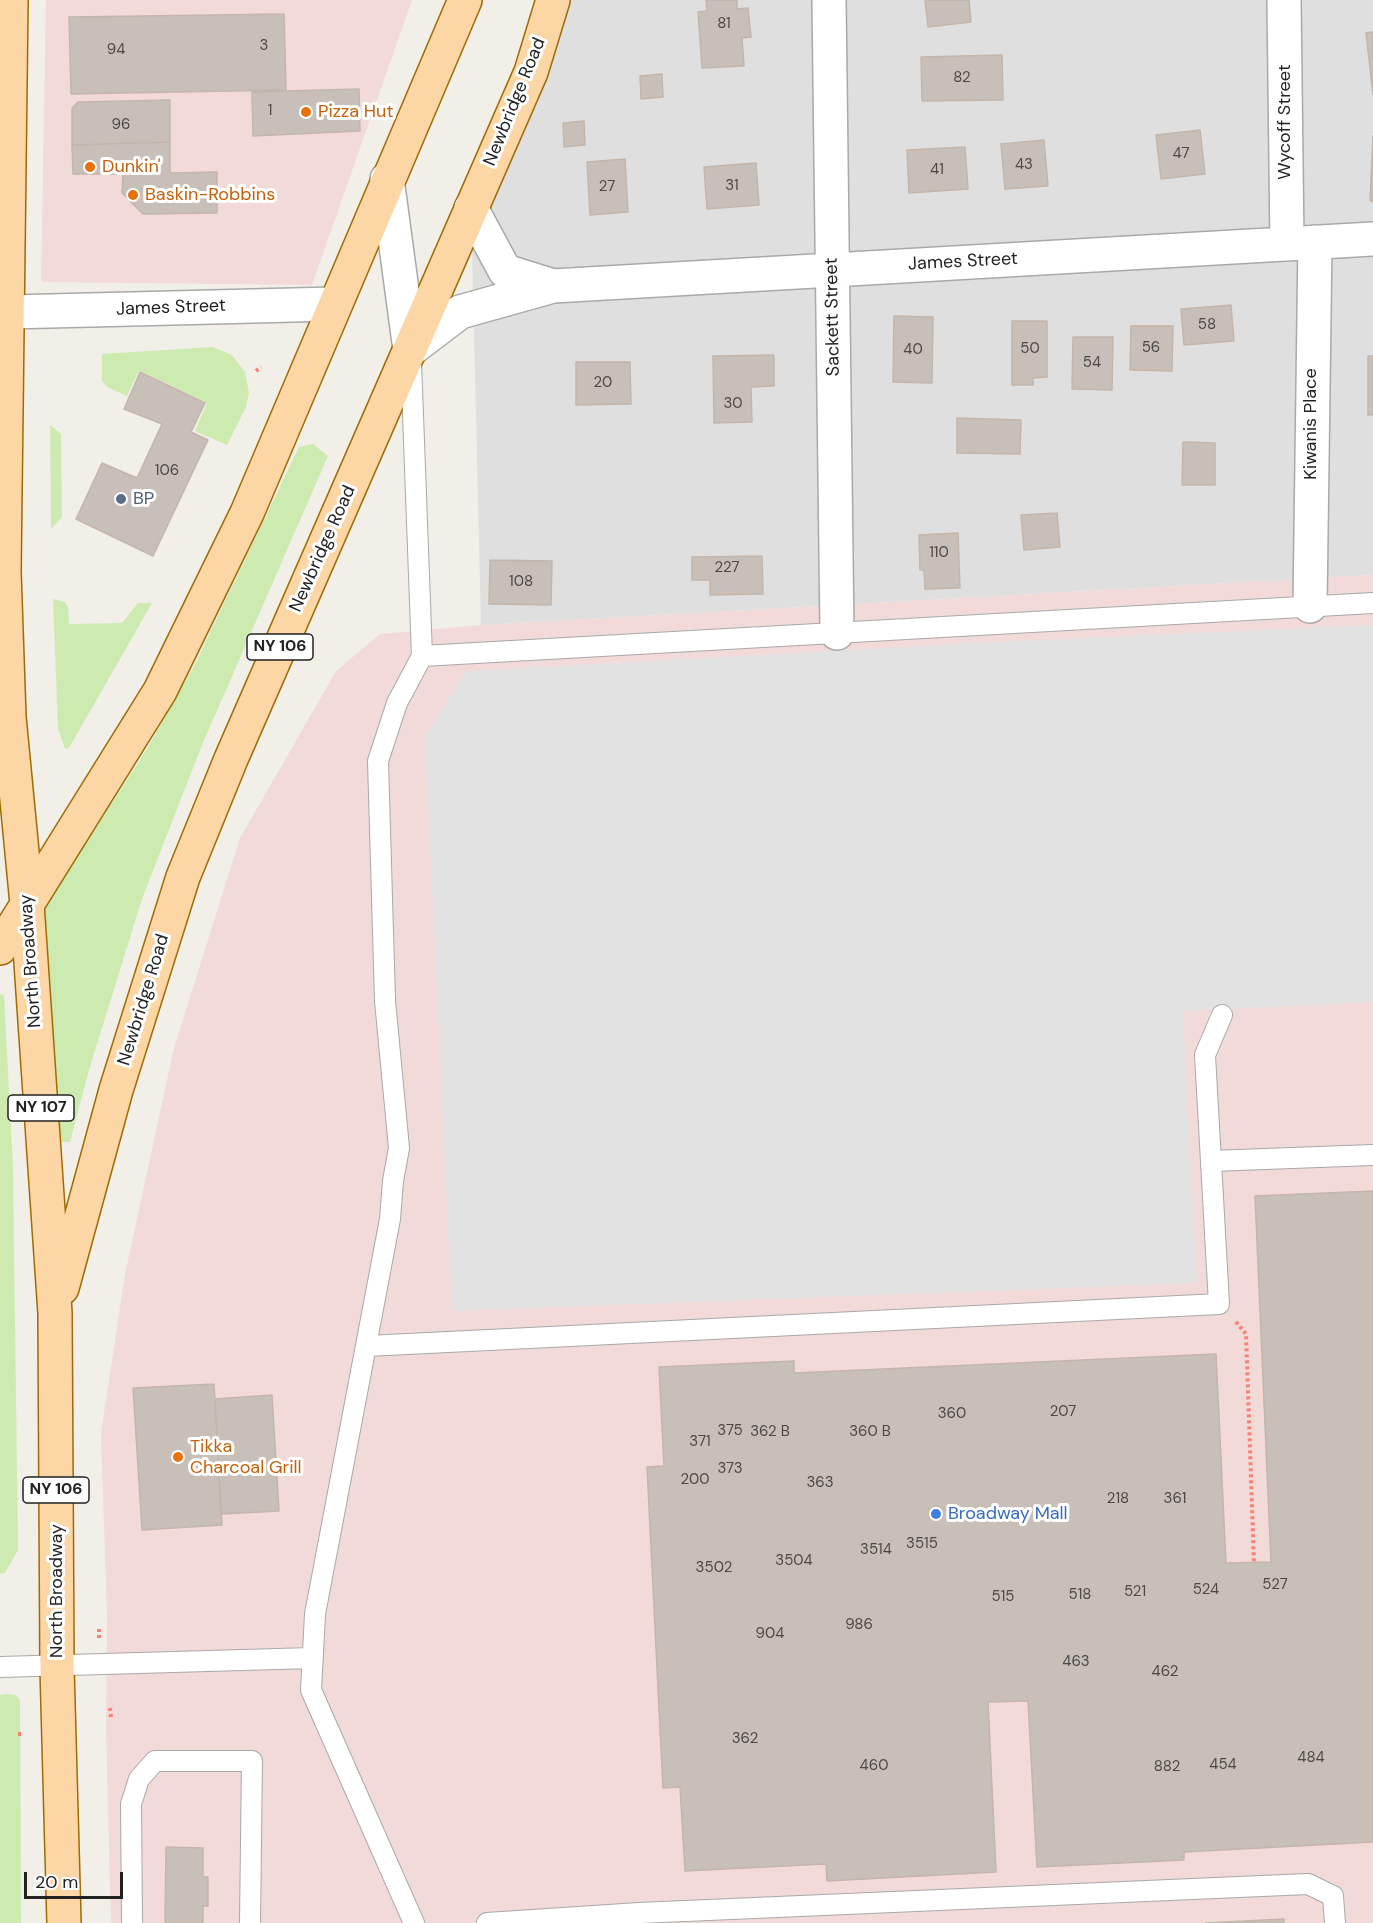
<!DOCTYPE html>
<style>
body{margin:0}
#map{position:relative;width:1373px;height:1923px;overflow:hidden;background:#f2efe9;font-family:"DM Sans",sans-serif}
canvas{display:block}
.scale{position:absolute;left:24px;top:1872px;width:99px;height:27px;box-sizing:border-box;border:3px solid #222;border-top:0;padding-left:8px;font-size:18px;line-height:21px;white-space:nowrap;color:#222;-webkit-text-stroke:4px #fff;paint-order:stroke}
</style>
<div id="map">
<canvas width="1373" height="1923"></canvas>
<div class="scale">20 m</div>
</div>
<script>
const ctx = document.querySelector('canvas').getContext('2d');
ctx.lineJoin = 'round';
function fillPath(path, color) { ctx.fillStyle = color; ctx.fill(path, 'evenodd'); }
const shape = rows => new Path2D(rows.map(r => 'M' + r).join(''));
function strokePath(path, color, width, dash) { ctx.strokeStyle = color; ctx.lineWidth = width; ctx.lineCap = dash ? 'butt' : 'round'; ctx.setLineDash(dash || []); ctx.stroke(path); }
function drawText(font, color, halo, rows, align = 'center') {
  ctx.font = font + ' "DM Sans",sans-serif'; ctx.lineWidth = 6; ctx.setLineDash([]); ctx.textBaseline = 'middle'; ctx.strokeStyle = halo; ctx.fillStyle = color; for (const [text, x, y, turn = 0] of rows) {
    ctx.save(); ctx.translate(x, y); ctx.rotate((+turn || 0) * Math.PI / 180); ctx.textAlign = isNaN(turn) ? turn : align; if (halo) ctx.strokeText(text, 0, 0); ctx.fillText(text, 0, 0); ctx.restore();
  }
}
fillPath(shape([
 [542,0,1373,0,1373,575,481,625,471,208]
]), '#e0dfdf');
fillPath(shape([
 [46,0,412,0,312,285,41,282],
 [1373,575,1373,1923,111,1923,106,1732,107,1617,101,1433,125,1274,174,1048,240,838,336,671,380,634,481,625]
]), '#f2dad9');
fillPath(shape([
 [213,347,232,355,245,372,249,393,246,407,227,445,195,431,207,403,139,370,127,396,107,387,102,381,102,354],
 [50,425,61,434,62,517,51,529],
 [313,444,328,456,202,745,142,899,89,1070,70,1142,56,1142,44,907,147,749,195,664,299,447],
 [53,599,65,602,68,607,69,624,122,623,138,603,152,603,69,748,65,749,58,729],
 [0,994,4,995,13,1167,18,1550,5,1573,0,1574],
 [5,1694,16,1695,20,1700,21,1923,0,1923,0,1695]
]), '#cdebb0');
fillPath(shape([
 [1373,625,1373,1002,1183,1011,1197,1283,452,1311,425,737,466,671,974,643]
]), '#e2e2e2');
const building = shape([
 [706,0,737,0,737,9,748,8,751,37,742,38,744,66,702,68,698,12,707,11,706,0],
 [925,0,969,0,971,22,928,27,925,0],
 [284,14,286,90,71,94,69,17,284,14],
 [1373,32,1373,95,1366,33,1373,32],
 [1002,55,1003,100,922,101,921,57,1002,55],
 [662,74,663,97,641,99,640,76,662,74],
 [359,89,360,131,253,136,252,92,359,89],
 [170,100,170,142,72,145,72,108,78,102,170,100],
 [584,121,585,145,564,147,563,123,584,121],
 [1200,130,1205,174,1161,179,1156,135,1200,130],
 [1373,136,1373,201,1370,201,1373,136],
 [1044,140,1048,186,1005,189,1001,144,1044,140],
 [170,142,170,173,217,172,217,213,143,214,122,193,123,174,73,174,72,145,170,142],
 [965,147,968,189,909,193,907,150,965,147],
 [625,159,628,212,590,215,587,162,625,159],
 [756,163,759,205,707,209,704,167,756,163],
 [1231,305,1234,341,1184,345,1181,309,1231,305],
 [894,316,933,317,932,383,893,382,894,316],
 [1012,321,1047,321,1047,377,1033,378,1033,385,1012,385,1012,321],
 [1131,326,1173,326,1172,371,1130,370,1131,326],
 [1073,337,1113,337,1112,390,1072,389,1073,337],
 [774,355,774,386,751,387,752,422,714,423,713,356,774,355],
 [1368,356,1373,356,1373,415,1368,415,1368,356],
 [576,362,630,362,631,404,576,405,576,362],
 [140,372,205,403,191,432,208,440,153,556,76,519,102,463,137,478,162,424,124,409,140,372],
 [957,418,1021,420,1020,454,957,453,957,418],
 [1183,442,1215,443,1215,485,1182,485,1183,442],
 [1057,513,1060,547,1024,550,1021,515,1057,513],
 [958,533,960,588,925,589,924,570,920,570,919,535,958,533],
 [762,556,763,594,710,595,710,580,692,580,692,557,762,556],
 [490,560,552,561,551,605,489,604,490,560],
 [1373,1191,1373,1842,1184,1852,1184,1860,1037,1867,1028,1701,988,1702,996,1872,827,1881,826,1864,685,1871,680,1787,663,1788,647,1467,664,1466,659,1367,794,1361,794,1373,1216,1354,1226,1563,1271,1562,1255,1196,1373,1191],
 [214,1384,222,1525,142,1530,133,1388,214,1384],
 [272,1395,279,1511,221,1514,215,1399,272,1395],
 [166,1847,203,1848,203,1877,208,1877,208,1906,203,1906,203,1923,165,1923,166,1847],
 [1284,1919,1284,1923,1206,1923,1284,1919]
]);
fillPath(building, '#c7bfb8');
strokePath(building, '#c4b6ab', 1.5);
const service = shape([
 [411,361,422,656,397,703,378,761,385,1001,399,1148,393,1181,390,1219,315,1614,311,1690,414,1923],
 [422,656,1373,603],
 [1211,1161,1373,1155],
 [367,1346,1219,1304,1205,1055,1222,1015],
 [0,1667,312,1658],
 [132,1923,131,1804,139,1779,155,1761,252,1761,250,1923],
 [487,1923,639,1913,1308,1884,1333,1896,1335,1923]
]);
const minor = shape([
 [829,0,837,633],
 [1284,0,1287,244],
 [387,179,410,350,460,312,553,286,1373,239],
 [471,208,505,271,553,286],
 [9,312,334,304],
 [1310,606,1315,242]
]);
const primary = shape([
 [11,0,4,572,9,717,27,904,55,1313,57,1667,64,1923],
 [0,948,160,691,247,513,465,0],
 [62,1288,116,1090,183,877,231,759,531,72,553,0]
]);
strokePath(service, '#a9a9a9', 22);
strokePath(minor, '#a9a9a9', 36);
strokePath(primary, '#a06b00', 36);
strokePath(shape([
 [256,371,261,367],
 [1236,1322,1246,1334,1254,1563],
 [99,1629,99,1638],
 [110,1708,111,1717],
 [18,1734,21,1734]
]), '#fa8072', 4, [3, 3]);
strokePath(service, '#fff', 20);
strokePath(minor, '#fff', 33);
strokePath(primary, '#fcd6a4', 33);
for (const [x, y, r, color] of [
 [306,112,6,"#e8710a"],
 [90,167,6,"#e8710a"],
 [133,195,6,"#e8710a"],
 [121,499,6,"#5c6f8a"],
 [178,1457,6,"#e8710a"],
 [936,1514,6,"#3f7fe0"]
]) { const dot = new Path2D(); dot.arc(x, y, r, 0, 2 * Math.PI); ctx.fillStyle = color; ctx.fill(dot); strokePath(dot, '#fff', 2); }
drawText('15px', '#4b4948', null, [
 ["81",724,24],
 ["3",264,46],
 ["94",116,50],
 ["82",962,78],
 ["1",270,111],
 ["96",121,125],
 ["47",1181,154],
 ["43",1024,165],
 ["41",937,170],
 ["31",732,186],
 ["27",607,187],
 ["58",1207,325],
 ["56",1151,348],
 ["50",1030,349],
 ["40",913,350],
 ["54",1092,363],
 ["20",603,383],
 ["30",733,404],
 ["106",167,471],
 ["110",939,553],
 ["227",727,568],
 ["108",521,582],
 ["207",1063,1412],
 ["360",952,1414],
 ["375",730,1431],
 ["362 B",770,1432],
 ["360 B",870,1432],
 ["371",700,1442],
 ["373",730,1469],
 ["200",695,1480],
 ["363",820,1483],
 ["218",1118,1499],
 ["361",1175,1499],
 ["3515",922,1544],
 ["3514",876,1550],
 ["3504",794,1561],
 ["3502",714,1568],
 ["527",1275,1585],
 ["524",1206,1590],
 ["521",1135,1592],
 ["518",1080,1595],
 ["515",1003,1597],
 ["986",859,1625],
 ["904",770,1634],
 ["463",1076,1662],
 ["462",1165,1672],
 ["362",745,1739],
 ["484",1311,1758],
 ["454",1223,1765],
 ["460",874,1766],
 ["882",1167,1767]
]);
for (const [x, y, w] of [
 [280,647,66],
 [41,1108,66],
 [56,1490,66]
]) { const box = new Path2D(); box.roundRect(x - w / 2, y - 13, w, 26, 4.5); ctx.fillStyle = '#fff'; ctx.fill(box); strokePath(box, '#222', 1.5); }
drawText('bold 16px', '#222', null, [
 ["NY 106",280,647],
 ["NY 107",41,1108],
 ["NY 106",56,1490]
]);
drawText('18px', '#222', '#fff', [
 ["Newbridge Road",515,102,-68],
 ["Wycoff Street",1285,122,-90],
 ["James Street",963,262,-3],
 ["James Street",171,308,-2],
 ["Sackett Street",833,317,-91],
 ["Kiwanis Place",1311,424,-90],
 ["Newbridge Road",323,549,-66],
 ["North Broadway",31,961,-94],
 ["Newbridge Road",144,1000,-73],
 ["North Broadway",57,1591,-90]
]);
drawText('18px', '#c56008', '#fff', [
 ["Pizza Hut",318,112],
 ["Dunkin'",102,167],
 ["Baskin-Robbins",145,195],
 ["Tikka",190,1447],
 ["Charcoal Grill",190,1468]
], 'left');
drawText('18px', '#4e5e75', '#fff', [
 ["BP",133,499]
], 'left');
drawText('18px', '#366cbe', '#fff', [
 ["Broadway Mall",948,1514]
], 'left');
</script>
